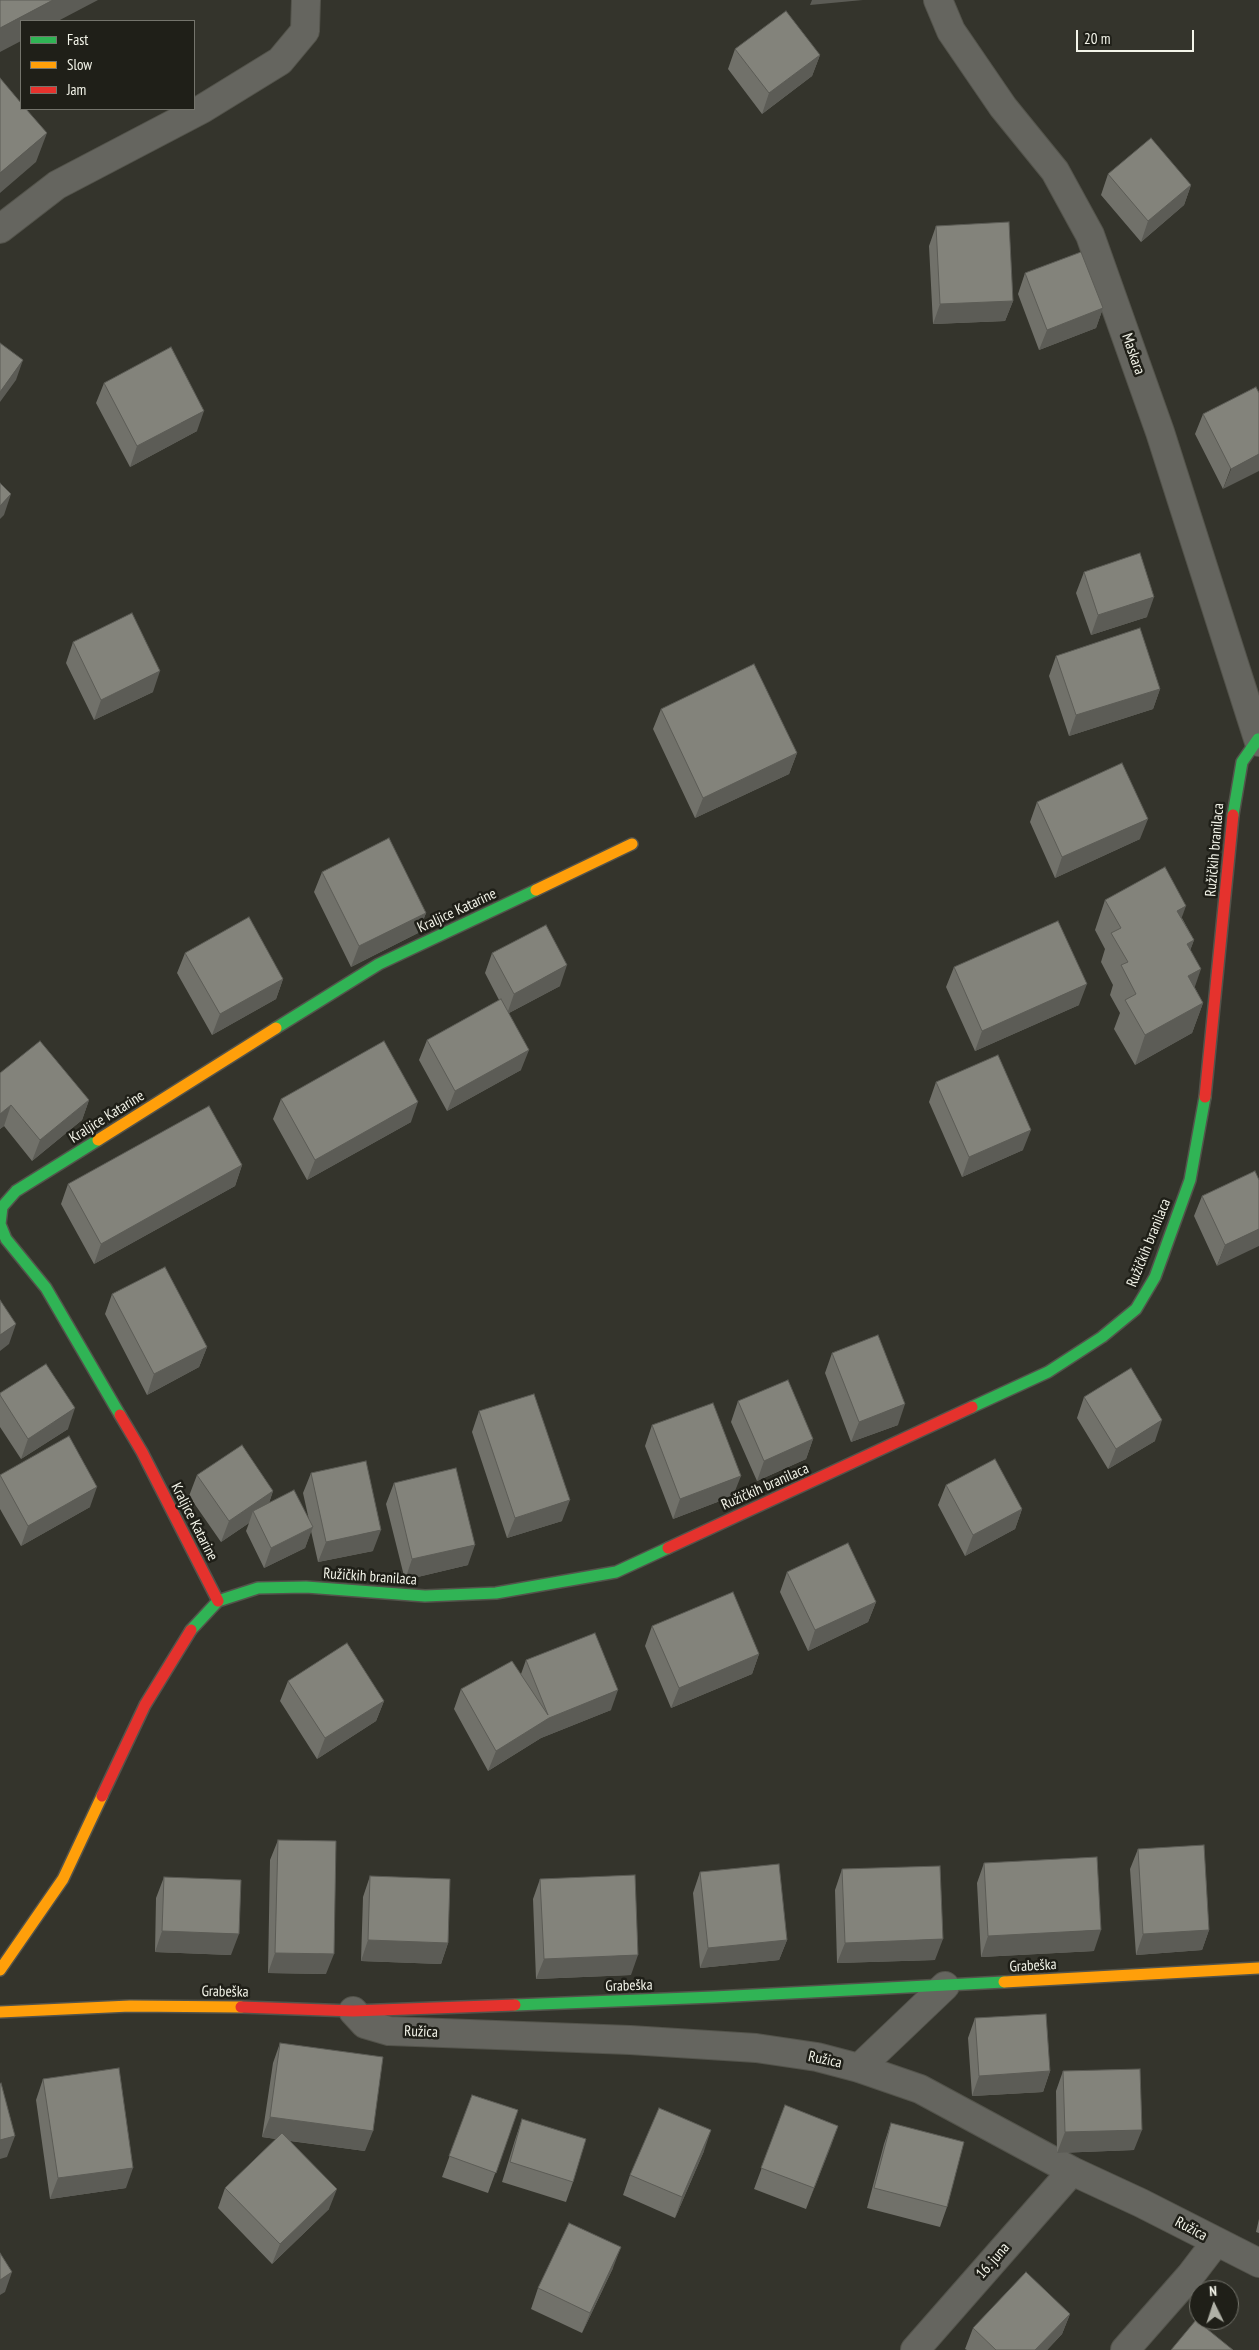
<!DOCTYPE html>
<meta charset="utf-8">
<style>
body{margin:0}
#map{position:relative;width:1259px;height:2350px;overflow:hidden;background:#34342c;font-family:"PT Sans Narrow",sans-serif}
canvas{display:block}
.legend{position:absolute;left:20px;top:20px;width:175px;height:90px;box-sizing:border-box;background:#1f1f18;border:1px solid #74746c;margin:0;padding:6px 9px;list-style:none;font-size:15px;color:#f3f4e9}
.legend li{display:flex;align-items:center;gap:10px;height:25px}
.legend b{width:25px;border:1px solid #74746c}
.north{position:absolute;left:1189px;top:2280px;width:50px;height:50px;box-sizing:border-box;background:#1f1f18;border:1px solid #74746c;border-radius:50%;rotate:356deg;font-size:14px;font-weight:700;line-height:20px;text-align:center;color:#f3f4e9}
.north::after{content:'';display:block;margin:auto;width:18px;height:22px;background:#b0b1a7;clip-path:polygon(50% 0,100% 100%,50% 72%,0 100%)}
.scale{position:absolute;left:1076px;top:30px;width:118px;height:22px;box-sizing:border-box;border:2px solid #f3f4e9;border-top:0;padding-left:6px;font-size:15px;line-height:18px;white-space:nowrap;color:#f3f4e9;-webkit-text-stroke:4px #1f1f18;paint-order:stroke}
</style>
<div id="map">
<canvas width="1259" height="2350"></canvas>
<ul class="legend">
<li><b style="height:6px;background:#30b455"></b>Fast</li>
<li><b style="height:6px;background:#ff9f0a"></b>Slow</li>
<li><b style="height:6px;background:#e5322d"></b>Jam</li>
</ul>
<div class="north">N</div>
<div class="scale">20 m</div>
</div>
<script>
const ctx = document.querySelector('canvas').getContext('2d');
ctx.lineJoin = 'round';
const shape = rows => new Path2D(rows.map(r => 'M' + r).join(''));
function strokePath(path, color, width, dash) { ctx.strokeStyle = color; ctx.lineWidth = width; ctx.lineCap = dash ? 'butt' : 'round'; ctx.setLineDash(dash || []); ctx.stroke(path); }
function fillPath(path, color) { ctx.fillStyle = color; ctx.fill(path, 'evenodd'); }
function drawText(font, color, halo, rows, align = 'center') {
  ctx.font = font + ' "PT Sans Narrow",sans-serif'; ctx.lineWidth = 5; ctx.setLineDash([]); ctx.textBaseline = 'middle'; ctx.strokeStyle = halo; ctx.fillStyle = color; for (const [text, x, y, turn = 0] of rows) {
    ctx.save(); ctx.translate(x, y); ctx.rotate((+turn || 0) * Math.PI / 180); ctx.textAlign = isNaN(turn) ? turn : align; if (halo) ctx.strokeText(text, 0, 0); ctx.fillText(text, 0, 0); ctx.restore();
  }
}
const street = shape([
 [938,0,951,31,1003,107,1055,171,1090,235,1160,432,1259,742],
 [0,229,57,185,202,109,280,61,305,31,306,0],
 [353,2011,365,2024,389,2031,630,2040,756,2048,817,2057,859,2068,920,2089,1072,2171,1141,2203,1259,2263],
 [859,2068,945,1986],
 [915,2350,1072,2171],
 [1125,2350,1190,2276,1216,2242]
]);
const fast = shape([
 [1233,815,1242,762,1258,739],
 [276,1028,379,964,536,890],
 [98,1140,16,1191,2,1207,0,1224,6,1239,46,1288,120,1415],
 [972,1407,1048,1372,1102,1337,1136,1309,1155,1277,1190,1180,1205,1097],
 [191,1630,218,1601,258,1588,306,1587,425,1596,496,1593,616,1572,668,1548],
 [515,2005,714,1997,1004,1982]
]);
const slow = shape([
 [536,890,632,844],
 [98,1140,276,1028],
 [0,1970,63,1879,102,1796],
 [1004,1982,1259,1968],
 [0,2012,130,2006,241,2007]
]);
const jam = shape([
 [1205,1097,1233,815],
 [120,1415,142,1452,218,1601],
 [668,1548,972,1407],
 [102,1796,145,1705,191,1630],
 [241,2007,353,2011,515,2005]
]);
strokePath(street, '#53534b', 30);
strokePath(fast, '#53534b', 14);
strokePath(slow, '#53534b', 14);
strokePath(jam, '#53534b', 14);
strokePath(street, '#65655f', 28);
strokePath(fast, '#30b455', 11);
strokePath(slow, '#ff9f0a', 11);
strokePath(jam, '#e5322d', 11);
fillPath(shape([
 [735,49,820,55,812,76,762,114,728,69],
 [1108,174,1191,185,1184,205,1141,242,1101,195],
 [936,226,1013,301,1005,321,933,324,929,246],
 [1025,273,1103,308,1096,328,1039,350,1018,294],
 [104,383,197,431,130,467,96,403],
 [1259,393,1223,489,1195,434,1203,414],
 [1084,572,1147,617,1091,635,1076,593],
 [73,642,153,692,94,720,66,663],
 [1056,656,1160,689,1153,709,1069,736,1049,676],
 [661,709,797,753,789,774,695,818,653,729],
 [1037,802,1140,839,1055,878,1030,822],
 [322,872,426,913,418,933,351,967,314,892],
 [1105,900,1182,918,1194,940,1190,950,1195,988,1203,1003,1192,1033,1135,1065,1114,1029,1120,1013,1110,995,1113,985,1101,962,1105,949,1095,930],
 [185,953,283,979,276,999,212,1035,177,973],
 [492,953,560,986,509,1013,521,1070,447,1111,419,1060,427,1040,499,1000,485,973],
 [954,967,1079,1005,975,1051,946,987],
 [0,1073,89,1100,82,1120,32,1161,4,1126,0,1129],
 [936,1082,1023,1150,962,1177,929,1102],
 [281,1099,411,1122,307,1180,273,1119],
 [242,1165,235,1186,94,1264,61,1204,68,1184],
 [1255,1171,1217,1266,1194,1216,1202,1196],
 [112,1294,207,1347,199,1367,147,1395,105,1314],
 [832,1353,898,1425,851,1442,825,1373],
 [0,1393,68,1429,21,1459,0,1427],
 [1084,1397,1155,1441,1108,1469,1077,1418],
 [738,1401,813,1439,806,1459,757,1481,731,1422],
 [479,1411,562,1521,507,1538,472,1432],
 [652,1425,733,1496,673,1519,645,1446],
 [311,1473,373,1551,318,1562,311,1531,305,1548,264,1568,246,1531,249,1523,221,1542,189,1496,197,1475,273,1491,269,1503,309,1520,303,1493],
 [0,1475,90,1507,21,1546,0,1509],
 [394,1483,468,1565,405,1580,386,1504],
 [946,1485,1022,1509,1015,1529,965,1556,938,1505],
 [787,1572,876,1602,868,1622,808,1651,780,1592],
 [652,1626,759,1654,752,1674,671,1708,645,1646],
 [526,1660,611,1710,541,1738,488,1771,454,1709,461,1689,521,1674],
 [288,1681,384,1701,376,1721,317,1759,280,1701],
 [278,1840,326,1974,268,1973,270,1860],
 [1138,1849,1209,1930,1202,1950,1136,1955,1130,1869],
 [984,1863,1094,1951,981,1957,977,1883],
 [842,1869,935,1960,837,1963,835,1890],
 [700,1872,787,1940,779,1960,700,1968,693,1893],
 [370,1876,448,1943,441,1964,361,1961,363,1897],
 [164,1877,231,1955,155,1952,156,1898],
 [540,1879,631,1975,536,1979,533,1899],
 [975,2018,1050,2071,1043,2092,972,2096,968,2038],
 [280,2043,365,2151,290,2141,329,2209,272,2264,218,2208,225,2188,276,2139,262,2137,273,2063],
 [1063,2071,1134,2150,1057,2153,1056,2091],
 [43,2079,126,2188,50,2199,36,2100],
 [472,2095,518,2110,488,2193,442,2177],
 [785,2105,838,2126,806,2209,754,2189],
 [522,2119,573,2182,566,2202,502,2182,515,2140],
 [891,2123,947,2207,940,2227,867,2208,884,2144],
 [704,2151,675,2218,623,2195,630,2175],
 [1259,2219,1259,2233,1256,2232],
 [613,2268,582,2333,531,2309,538,2288],
 [1070,2314,1062,2334,1047,2350,967,2350,965,2349,973,2328]
]), '#71716a');
fillPath(shape([
 [53,0,98,0,58,21,21,21,21,41,0,52,0,28],
 [812,0,863,0,810,5],
 [820,55,812,76,762,114,769,93],
 [47,133,36,162,0,193,0,173],
 [1191,185,1184,205,1141,242,1148,221],
 [1013,301,1005,321,933,324,940,304],
 [1103,308,1096,328,1039,350,1047,330],
 [23,360,16,380,0,402,0,392],
 [204,411,197,431,130,467,137,446],
 [1259,454,1259,471,1223,489,1231,469],
 [11,494,4,515,0,519,0,506],
 [1154,597,1147,617,1091,635,1098,615],
 [160,671,153,692,94,720,101,700],
 [1160,689,1153,709,1069,736,1076,715],
 [797,753,789,774,695,818,703,798],
 [1148,819,1140,839,1055,878,1062,857],
 [1186,906,1175,936,1177,911],
 [426,913,418,933,351,967,359,946],
 [1194,940,1183,970,1187,944],
 [567,965,560,986,507,1014,514,994],
 [1201,969,1191,998,1188,976],
 [283,979,276,999,212,1035,220,1014],
 [1087,984,1079,1005,975,1051,982,1031],
 [1203,1003,1192,1033,1135,1065,1145,1035],
 [529,1050,521,1070,447,1111,455,1091],
 [89,1100,82,1120,32,1161,40,1140],
 [418,1102,411,1122,307,1180,315,1160],
 [11,1105,4,1126,0,1129,0,1114],
 [1031,1130,1023,1150,962,1177,969,1157],
 [242,1165,235,1186,94,1264,101,1244],
 [1259,1229,1259,1246,1217,1266,1225,1245],
 [16,1324,9,1344,0,1351,0,1335],
 [207,1347,199,1367,147,1395,154,1374],
 [905,1404,898,1425,851,1442,859,1422],
 [75,1408,68,1429,21,1459,28,1439],
 [1162,1420,1155,1441,1108,1469,1116,1449],
 [813,1439,806,1459,757,1481,764,1461],
 [741,1476,733,1496,673,1519,680,1499],
 [97,1487,90,1507,21,1546,28,1526],
 [273,1491,266,1511,253,1511,249,1523,221,1542,229,1521],
 [570,1500,562,1521,507,1538,515,1518],
 [1022,1509,1015,1529,965,1556,973,1535],
 [313,1527,305,1548,264,1568,271,1548],
 [381,1530,373,1551,318,1562,326,1542],
 [475,1545,468,1565,405,1580,412,1559],
 [876,1602,868,1622,808,1651,815,1630],
 [759,1654,752,1674,671,1708,679,1688],
 [618,1690,611,1710,541,1738,488,1771,496,1751,549,1718],
 [384,1701,376,1721,317,1759,325,1738],
 [1101,1930,1094,1951,981,1957,988,1936],
 [1209,1930,1202,1950,1136,1955,1143,1934],
 [162,1931,239,1934,231,1955,155,1952],
 [943,1939,935,1960,837,1963,845,1943],
 [368,1940,448,1943,441,1964,361,1961],
 [787,1940,779,1960,700,1968,708,1948],
 [275,1953,334,1954,326,1974,268,1973],
 [638,1955,631,1975,536,1979,544,1959],
 [1050,2071,1043,2092,972,2096,979,2076],
 [270,2117,373,2131,365,2151,262,2137],
 [838,2126,831,2146,806,2209,814,2188],
 [711,2130,704,2151,675,2218,682,2197],
 [1142,2130,1134,2150,1057,2153,1065,2132],
 [15,2136,7,2157,0,2159,0,2140],
 [133,2168,126,2188,50,2199,58,2178],
 [337,2189,329,2209,272,2264,280,2244],
 [621,2247,613,2268,582,2333,590,2313],
 [12,2272,5,2292,0,2295,0,2280],
 [1070,2314,1062,2334,1047,2350,1035,2350]
]), '#5c5c56');
const building = shape([
 [0,0,53,0,0,28,0,0],
 [786,11,820,55,769,93,735,49,786,11],
 [0,78,21,103,21,109,26,109,47,133,0,173,0,78],
 [1151,138,1191,185,1148,221,1108,174,1151,138],
 [1009,222,1013,301,940,304,936,226,1009,222],
 [1081,252,1103,308,1047,330,1025,273,1081,252],
 [0,343,23,360,0,392,0,343],
 [171,347,204,411,137,446,104,383,171,347],
 [1256,387,1259,393,1259,454,1231,469,1203,414,1256,387],
 [0,483,11,494,0,506,0,483],
 [1140,553,1154,597,1098,615,1084,572,1140,553],
 [132,613,160,671,101,700,73,642,132,613],
 [1140,628,1160,689,1076,715,1056,656,1140,628],
 [754,664,797,753,703,798,661,709,754,664],
 [1122,763,1148,819,1062,857,1037,802,1122,763],
 [389,838,426,913,359,946,322,872,389,838],
 [1165,867,1186,906,1177,911,1194,940,1187,944,1201,969,1188,976,1203,1003,1145,1035,1125,1000,1136,994,1121,965,1128,962,1111,933,1121,928,1105,900,1165,867],
 [249,917,283,979,220,1014,185,953,249,917],
 [1058,921,1087,984,982,1031,954,967,1058,921],
 [546,925,567,965,514,994,492,953,546,925],
 [501,999,529,1050,455,1091,427,1040,501,999],
 [40,1041,89,1100,40,1140,11,1105,0,1114,0,1073,40,1041],
 [384,1041,418,1102,315,1160,281,1099,384,1041],
 [998,1055,1031,1130,969,1157,936,1082,998,1055],
 [209,1106,242,1165,101,1244,68,1184,209,1106],
 [1255,1171,1259,1180,1259,1229,1225,1245,1202,1196,1255,1171],
 [165,1267,207,1347,154,1374,112,1294,165,1267],
 [0,1300,16,1324,0,1335,0,1300],
 [878,1335,905,1404,859,1422,832,1353,878,1335],
 [46,1364,75,1408,28,1439,0,1395,0,1393,46,1364],
 [1131,1368,1162,1420,1116,1449,1084,1397,1131,1368],
 [788,1380,813,1439,764,1461,738,1401,788,1380],
 [534,1394,570,1500,515,1518,479,1411,534,1394],
 [713,1403,741,1476,680,1499,652,1425,713,1403],
 [69,1436,97,1487,28,1526,0,1475,69,1436],
 [242,1445,273,1491,229,1521,197,1475,242,1445],
 [995,1459,1022,1509,973,1535,946,1485,995,1459],
 [366,1461,381,1530,326,1542,311,1473,366,1461],
 [456,1468,475,1545,412,1559,394,1483,456,1468],
 [294,1490,313,1527,271,1548,253,1511,294,1490],
 [848,1543,876,1602,815,1630,787,1572,848,1543],
 [733,1592,759,1654,679,1688,652,1626,733,1592],
 [595,1633,618,1690,549,1718,496,1751,461,1689,512,1661,548,1715,526,1660,595,1633],
 [347,1643,384,1701,325,1738,288,1681,347,1643],
 [278,1840,336,1841,334,1954,275,1953,278,1840],
 [1204,1845,1209,1930,1143,1934,1138,1849,1204,1845],
 [1097,1857,1101,1930,988,1936,984,1863,1097,1857],
 [779,1864,787,1940,708,1948,700,1872,779,1864],
 [940,1866,943,1939,845,1943,842,1869,940,1866],
 [635,1875,638,1955,544,1959,540,1879,635,1875],
 [370,1876,450,1879,448,1943,368,1940,370,1876],
 [164,1877,241,1880,239,1934,162,1931,164,1877],
 [1046,2014,1050,2071,979,2076,975,2018,1046,2014],
 [280,2043,383,2057,373,2131,270,2117,280,2043],
 [119,2068,133,2168,58,2178,43,2079,119,2068],
 [1140,2069,1142,2130,1065,2132,1063,2071,1140,2069],
 [1,2083,15,2136,0,2140,0,2084,1,2083],
 [472,2095,518,2110,496,2173,449,2156,472,2095],
 [785,2105,838,2126,814,2188,761,2168,785,2105],
 [659,2108,711,2130,682,2197,630,2175,659,2108],
 [522,2119,586,2139,573,2182,510,2162,522,2119],
 [891,2123,964,2142,947,2207,874,2188,891,2123],
 [282,2133,337,2189,280,2244,225,2188,282,2133],
 [569,2223,621,2247,590,2313,538,2288,569,2223],
 [0,2253,12,2272,0,2280,0,2253],
 [1026,2272,1070,2314,1035,2350,996,2350,973,2328,1026,2272],
 [1196,2320,1233,2350,1171,2350,1196,2320]
]);
fillPath(building, '#83837b');
strokePath(building, '#5c5c56', 1);
drawText('15px', '#f3f4e9', '#1f1f18', [
 ["Maskara",1133,354,71],
 ["Ružičkih branilaca",1215,850,-85],
 ["Kraljice Katarine",457,911,-25],
 ["Kraljice Katarine",107,1117,-32],
 ["Ružičkih branilaca",1149,1243,-68],
 ["Ružičkih branilaca",765,1487,-24],
 ["Kraljice Katarine",194,1522,63],
 ["Ružičkih branilaca",370,1577,4],
 ["Grabeška",1033,1966,-3],
 ["Grabeška",629,1986,-2],
 ["Grabeška",225,1992,1],
 ["Ružica",421,2032,2],
 ["Ružica",825,2060,12],
 ["Ružica",1191,2229,28],
 ["16. juna",993,2261,-49]
]);
</script>
